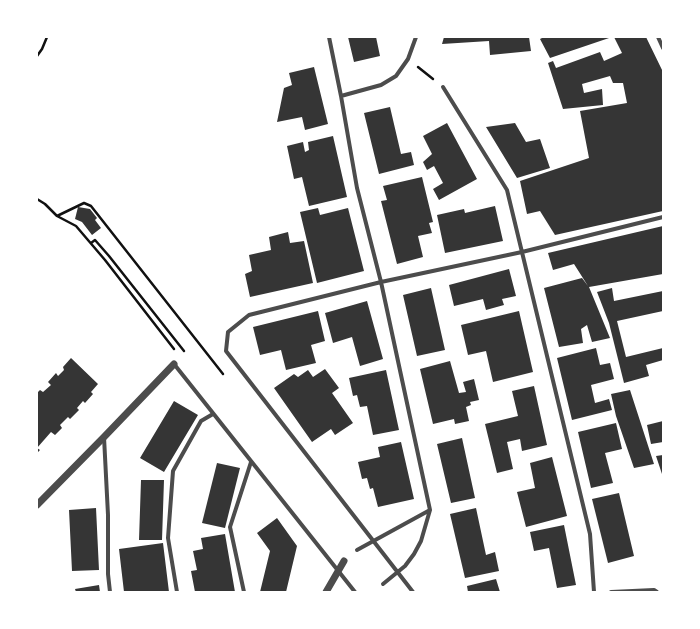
<!DOCTYPE html>
<style>
body{margin:0}
#map{position:relative;width:700px;height:629px;overflow:hidden;background:#fff;font-family:Lato,sans-serif}
canvas{display:block}
.frame{position:absolute;inset:0;border:38px solid #fff;pointer-events:none}
</style>
<div id="map">
<canvas width="700" height="629"></canvas>
<div class="frame"></div>
</div>
<script>
const ctx = document.querySelector('canvas').getContext('2d');
ctx.lineJoin = 'round';
function fillPath(path, color) { ctx.fillStyle = color; ctx.fill(path, 'evenodd'); }
const shape = rows => new Path2D(rows.map(r => 'M' + r).join(''));
function strokePath(path, color, width, dash) { ctx.strokeStyle = color; ctx.lineWidth = width; ctx.lineCap = dash ? 'butt' : 'round'; ctx.setLineDash(dash || []); ctx.stroke(path); }
fillPath(shape([
 [348,37,376,37,380,56,354,62],
 [444,37,529,37,531,51,490,55,489,41,442,44],
 [544,37,612,37,550,58,540,39],
 [614,37,646,37,663,72,663,211,555,235,540,211,527,214,520,181,589,158,580,111,627,103,623,83,613,83,610,76,582,84,584,93,602,89,603,105,563,109,548,63,553,61,556,68,600,52,604,61,622,53],
 [314,67,328,124,305,130,302,117,277,122,284,88,292,85,289,73],
 [390,107,401,154,411,152,414,165,379,174,364,113],
 [447,123,477,179,439,200,433,189,443,183,434,166,427,170,423,162,432,154,423,136],
 [515,123,526,142,540,139,550,168,517,178,486,127],
 [333,136,347,197,309,206,302,177,294,179,287,146,303,142,305,152,309,150,308,142],
 [422,177,433,222,429,223,432,233,418,236,423,257,397,264,381,201,387,200,383,186],
 [495,206,503,241,445,253,437,215,464,209,465,213],
 [78,207,90,209,97,218,95,220,101,228,92,235,82,222,75,219],
 [318,208,320,215,348,208,364,271,317,283,300,212],
 [663,226,663,274,589,287,610,338,592,342,587,325,581,329,583,343,559,347,544,288,582,278,588,286,574,264,553,270,548,253],
 [288,232,290,243,304,241,313,283,250,297,245,274,252,271,249,255,271,250,269,237],
 [509,269,516,296,502,299,504,305,486,310,483,299,454,306,449,285],
 [431,288,445,350,417,356,403,295],
 [612,288,614,301,663,291,663,311,617,321,626,357,663,348,663,360,646,365,649,376,624,383,609,323,597,292],
 [367,301,383,359,360,366,352,337,333,343,325,313],
 [318,311,325,341,311,345,316,363,286,370,281,350,260,355,253,327],
 [519,311,533,372,493,382,486,351,468,355,461,325],
 [596,348,600,365,610,363,614,379,591,385,595,403,609,399,612,410,572,420,557,358],
 [71,358,98,384,91,392,93,394,85,403,83,401,77,408,79,410,70,419,68,417,60,425,62,428,55,435,51,432,37,448,40,450,37,453,37,393,40,390,43,392,51,385,48,382,56,373,58,376,64,370,63,367],
 [450,361,459,393,466,392,463,382,474,379,479,400,470,402,471,405,466,407,469,421,455,424,454,419,433,424,420,369],
 [325,369,339,388,332,393,353,423,335,435,331,429,312,442,274,388,294,374,298,377,308,370,313,377],
 [386,370,399,430,373,435,367,406,360,407,357,395,353,396,349,378],
 [534,386,547,445,522,451,520,439,507,442,513,469,497,473,485,424,518,416,512,391],
 [630,390,654,464,634,468,616,416,611,394],
 [174,401,198,415,164,472,140,458],
 [663,421,663,442,651,444,647,425],
 [616,423,622,449,605,453,613,483,591,488,578,432],
 [462,438,475,498,451,503,437,444],
 [401,442,414,499,378,507,373,488,370,489,367,478,362,479,358,462,380,457,378,447],
 [663,455,663,477,656,456],
 [552,457,567,516,526,527,517,492,535,488,530,463],
 [217,463,240,468,225,528,202,523],
 [141,480,164,480,162,540,139,540],
 [619,493,634,556,608,563,592,499],
 [96,508,99,570,72,571,69,510],
 [476,508,486,555,495,552,499,571,465,578,450,514],
 [277,518,297,546,286,592,260,592,270,551,257,533],
 [564,525,576,585,557,588,549,548,534,551,530,532],
 [225,534,235,592,195,592,191,571,197,570,193,551,203,549,201,538],
 [163,543,169,592,124,592,119,549],
 [496,579,500,592,468,592,467,586],
 [99,585,100,592,76,592,75,589]
]), '#353535');
strokePath(shape([
 [37,56,42,49,47,37],
 [418,67,433,79],
 [37,199,45,204,57,216,76,226,105,260,174,349],
 [57,216,84,203,91,206,223,374],
 [91,243,95,240,109,256,184,351]
]), '#111', 2.5);
strokePath(shape([
 [329,37,341,96,357,188,381,282,430,510,421,541,414,554,405,566,383,584],
 [658,37,663,48],
 [443,87,507,190,590,534,594,592],
 [341,96,381,85,396,76,408,59,416,37],
 [174,364,355,592],
 [104,437,108,515,108,574,110,592],
 [357,550,430,510],
 [177,592,168,538,173,471,201,421,213,414],
 [244,592,230,527,251,462],
 [413,592,226,351,228,332,249,315,381,282,522,252,663,217],
 [611,592,654,590,657,592]
]), '#4c4c4c', 4);
strokePath(shape([
 [37,505,104,437,174,364],
 [326,592,344,561]
]), '#4c4c4c', 7);
</script>
